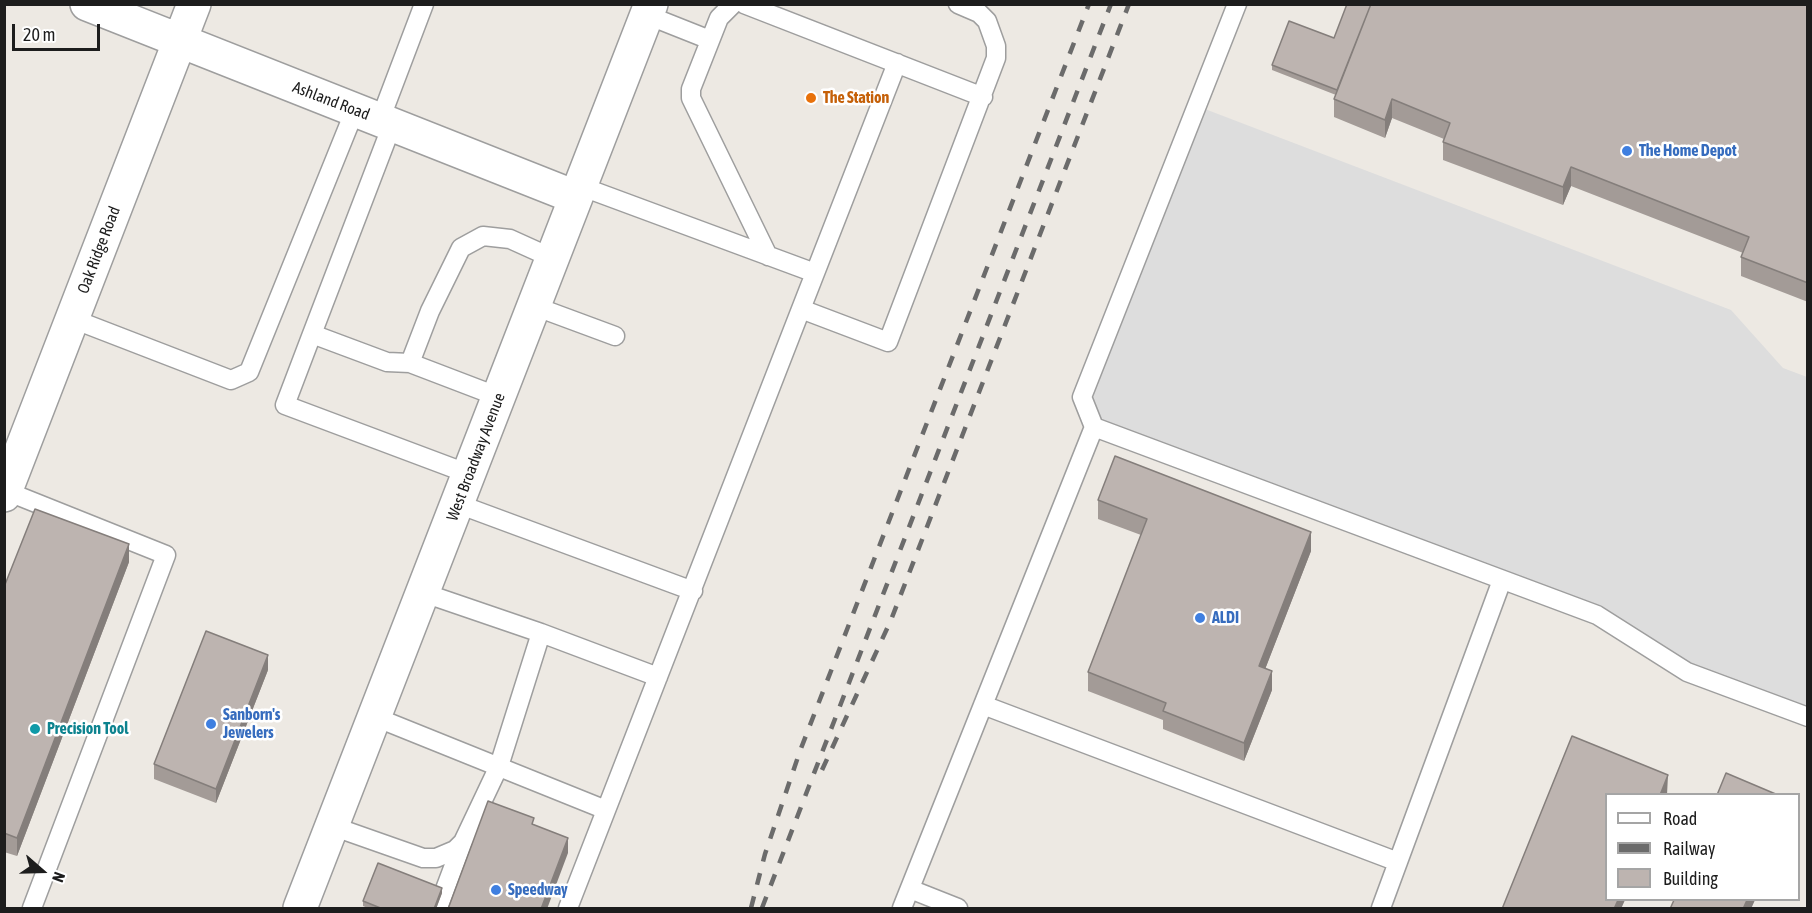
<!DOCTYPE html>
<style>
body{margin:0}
#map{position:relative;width:1812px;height:913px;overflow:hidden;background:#ede9e3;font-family:"Asap Condensed",sans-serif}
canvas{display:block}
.frame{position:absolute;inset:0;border:6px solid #1d1d1d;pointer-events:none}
.legend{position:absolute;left:1605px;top:793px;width:195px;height:108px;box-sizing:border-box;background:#fff;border:2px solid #a5a5a5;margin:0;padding:8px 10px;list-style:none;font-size:18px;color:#1d1d1d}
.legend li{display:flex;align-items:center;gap:12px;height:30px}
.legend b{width:30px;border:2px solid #a5a5a5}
.north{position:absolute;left:12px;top:841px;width:60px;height:60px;-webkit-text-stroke:4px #fff;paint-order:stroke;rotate:110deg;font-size:16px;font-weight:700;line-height:24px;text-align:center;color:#1d1d1d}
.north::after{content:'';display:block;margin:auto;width:21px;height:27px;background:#1d1d1d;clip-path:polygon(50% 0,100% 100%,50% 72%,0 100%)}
.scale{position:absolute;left:12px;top:24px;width:88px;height:27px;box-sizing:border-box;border:3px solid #1d1d1d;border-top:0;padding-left:8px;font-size:18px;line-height:21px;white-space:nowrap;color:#1d1d1d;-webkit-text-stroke:4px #fff;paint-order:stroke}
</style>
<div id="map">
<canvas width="1812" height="913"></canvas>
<div class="frame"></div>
<ul class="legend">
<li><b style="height:8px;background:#fff"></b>Road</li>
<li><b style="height:8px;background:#6b6b6b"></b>Railway</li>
<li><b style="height:16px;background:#bdb4b0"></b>Building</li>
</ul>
<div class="north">N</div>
<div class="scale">20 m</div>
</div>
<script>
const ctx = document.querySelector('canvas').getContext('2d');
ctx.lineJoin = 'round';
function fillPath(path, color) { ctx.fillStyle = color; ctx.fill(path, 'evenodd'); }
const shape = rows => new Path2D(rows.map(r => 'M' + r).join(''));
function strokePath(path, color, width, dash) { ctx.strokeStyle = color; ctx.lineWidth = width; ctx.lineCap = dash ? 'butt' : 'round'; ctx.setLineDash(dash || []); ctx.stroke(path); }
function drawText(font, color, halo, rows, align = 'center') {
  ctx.font = font + ' "Asap Condensed",sans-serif'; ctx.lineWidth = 5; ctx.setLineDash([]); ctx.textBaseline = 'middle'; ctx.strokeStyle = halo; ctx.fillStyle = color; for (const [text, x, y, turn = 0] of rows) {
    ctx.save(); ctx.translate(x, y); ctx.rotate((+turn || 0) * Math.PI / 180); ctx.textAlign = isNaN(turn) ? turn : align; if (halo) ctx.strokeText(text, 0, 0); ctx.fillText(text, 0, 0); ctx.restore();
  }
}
fillPath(shape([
 [1197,106,1731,310,1783,368,1807,377,1807,717,1687,672,1597,615,1094,427,1082,397]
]), '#ddd');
const service = shape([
 [733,4,719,18,691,89,691,98,768,256],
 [744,4,983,97],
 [647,15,710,40],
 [380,120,424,4],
 [392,125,312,334,387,362,410,363],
 [580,186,815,273],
 [534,306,615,336],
 [801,309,897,63],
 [73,319,231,380,249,372,355,110],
 [312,334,285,405,469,474],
 [499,397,410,363,430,311,461,248,483,236,510,239,552,258],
 [1094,427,1082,397,1237,4],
 [6,491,166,555,32,908],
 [458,504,693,591],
 [424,593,541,633,658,677],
 [983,705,1398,862],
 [375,717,606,810],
 [332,826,423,858,436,858,455,850,463,842,499,766,541,633],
 [910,889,958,908],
 [438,908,462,844],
 [568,908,801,309,888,342,996,58,996,46,987,21,979,13,958,4],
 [902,908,1094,427,1597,615,1687,672,1808,717],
 [1381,908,1502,580]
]);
const minor = shape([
 [87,4,575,197],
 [4,495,194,4]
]);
const tertiary = shape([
 [300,908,651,4]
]);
strokePath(service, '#9e9e9e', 21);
strokePath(minor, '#9e9e9e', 36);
strokePath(tertiary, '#9e9e9e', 36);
strokePath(service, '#fff', 18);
strokePath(minor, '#fff', 33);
strokePath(tertiary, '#fff', 33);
strokePath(shape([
 [822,770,891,620,1129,4],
 [751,908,765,854,800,751,1089,4],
 [762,908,1111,4]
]), '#6b6b6b', 4.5, [12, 12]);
fillPath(shape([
 [1808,4,1808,302,1741,276,1741,257,1743,253,1571,186,1563,205,1443,160,1443,142,1444,139,1392,118,1385,138,1334,117,1334,99,1336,95,1272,70,1272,65,1334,38],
 [1098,500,1311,551,1265,669,1272,690,1244,761,1163,729,1163,720,1088,691,1088,672,1141,535,1098,519],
 [129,562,17,856,4,852,4,587],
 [268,670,216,803,154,779,154,764],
 [442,893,436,909,370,909,363,906,363,901]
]), '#a39b97');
fillPath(shape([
 [1392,99,1392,118,1385,138,1385,120],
 [1571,167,1571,186,1563,205,1563,187],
 [1311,532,1311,551,1259,685,1259,666],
 [129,544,129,562,17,856,17,838],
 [268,655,268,670,216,803,216,789],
 [1272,671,1272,690,1244,761,1244,743],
 [1668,775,1667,795,1660,795],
 [568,838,568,853,547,909,541,909],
 [442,888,442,893,436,909,434,909],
 [1618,900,1625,900,1621,909,1614,909],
 [1747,900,1755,900,1751,909,1743,909]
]), '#847e7b');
const building = shape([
 [1347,4,1371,4,1337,90,1272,65,1289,21,1334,38,1347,4],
 [1371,4,1808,4,1808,283,1741,257,1749,237,1571,167,1563,187,1443,142,1450,123,1392,99,1385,120,1334,99,1371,4],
 [1115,456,1311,532,1259,666,1272,671,1244,743,1163,711,1166,703,1088,672,1147,519,1098,500,1115,456],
 [35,509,129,544,17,838,4,833,4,587,35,509],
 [206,631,268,655,216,789,154,764,206,631],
 [1572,736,1668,775,1660,795,1606,795,1606,900,1618,900,1614,909,1502,909,1572,736],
 [1726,773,1778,795,1717,795,1726,773],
 [488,801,534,818,532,824,568,838,541,909,448,909,488,801],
 [378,863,442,888,434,909,383,909,363,901,378,863],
 [1674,900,1747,900,1743,909,1670,909,1674,900]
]);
fillPath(building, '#bdb4b0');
strokePath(building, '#847e7b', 1.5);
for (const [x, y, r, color] of [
 [811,98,6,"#e8710a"],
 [1627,151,6,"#3f7fe0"],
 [1200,618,6,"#3f7fe0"],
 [211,724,6,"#3f7fe0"],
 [35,729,6,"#0f9aa8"],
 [496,890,6,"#3f7fe0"]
]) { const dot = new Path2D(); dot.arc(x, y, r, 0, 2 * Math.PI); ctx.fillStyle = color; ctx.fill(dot); strokePath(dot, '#fff', 2); }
drawText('bold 16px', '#c56008', '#fff', [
 ["The Station",823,98]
], 'left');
drawText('16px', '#1d1d1d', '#fff', [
 ["Ashland Road",331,101,21],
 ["Oak Ridge Road",99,250,-69],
 ["West Broadway Avenue",476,457,-69]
]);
drawText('bold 16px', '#366cbe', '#fff', [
 ["The Home Depot",1639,151],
 ["ALDI",1212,618],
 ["Sanborn's",223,715],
 ["Jewelers",223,733],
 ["Speedway",508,890]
], 'left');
drawText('bold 16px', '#0d838f', '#fff', [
 ["Precision Tool",47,729]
], 'left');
</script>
